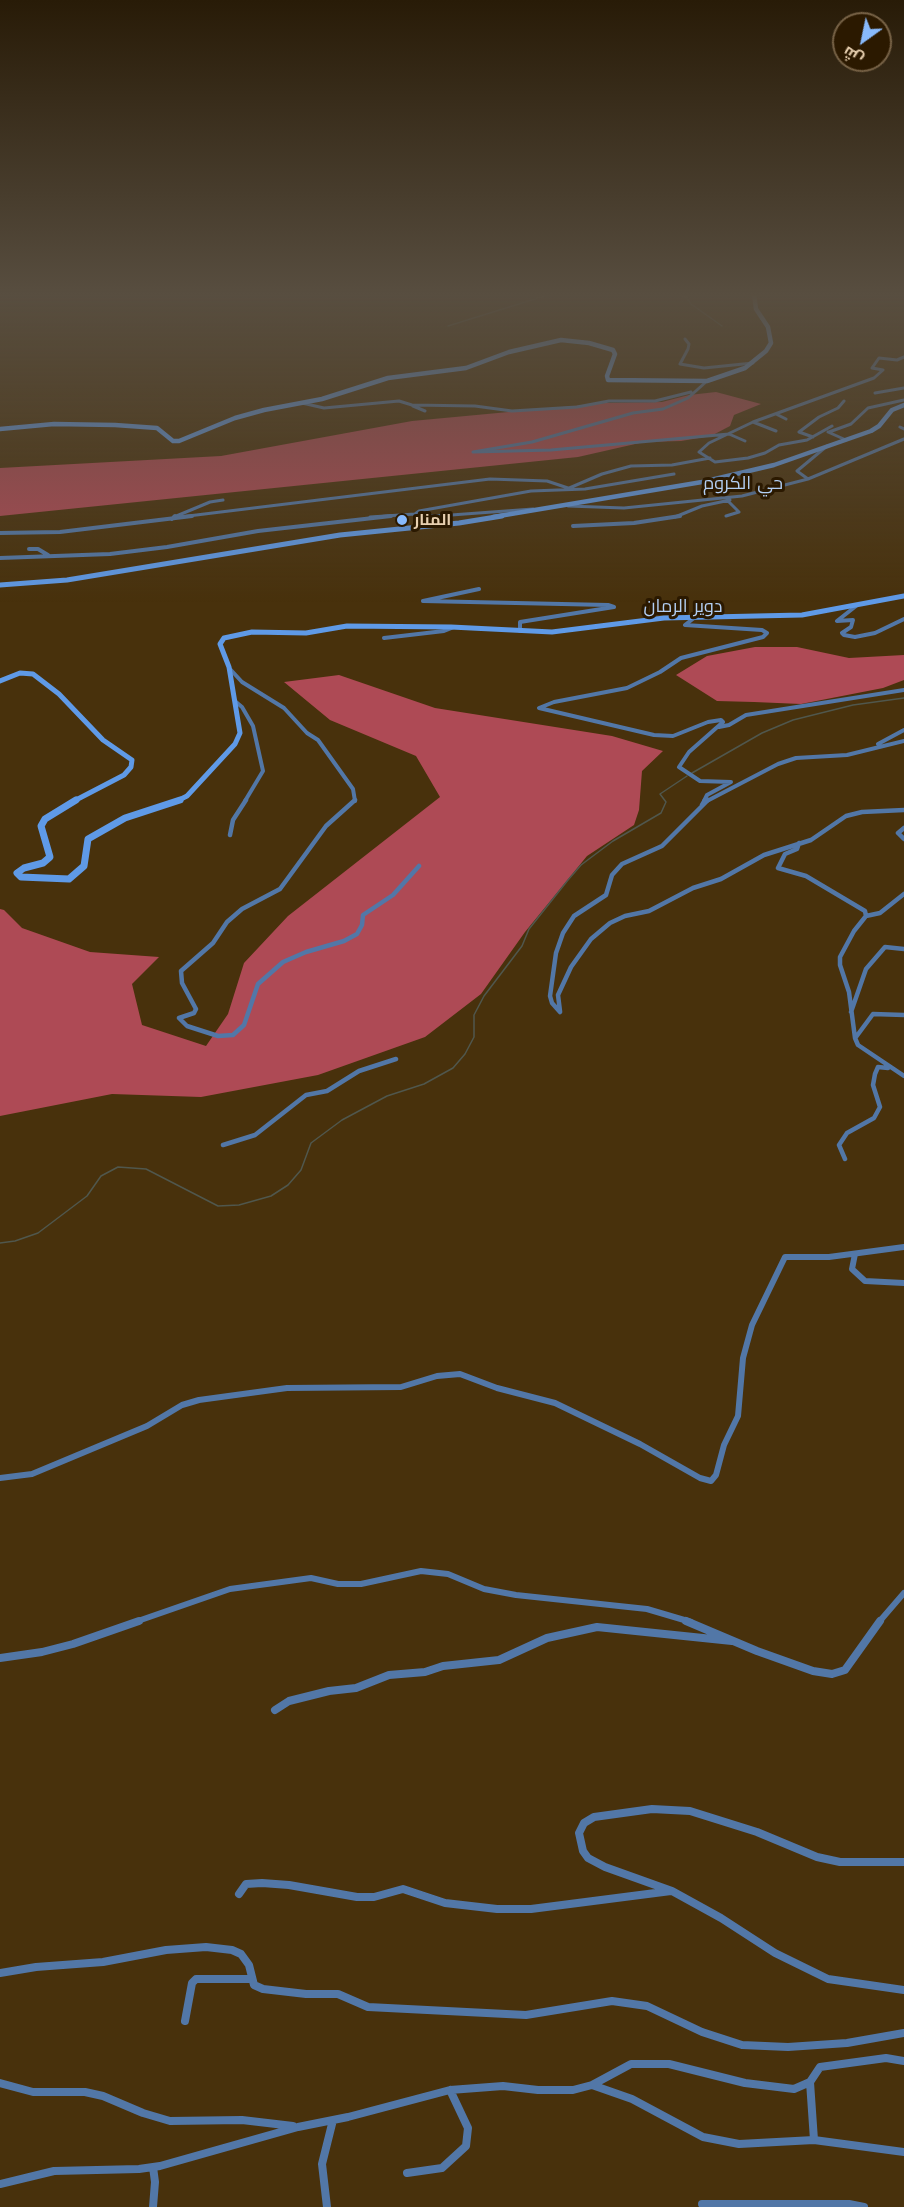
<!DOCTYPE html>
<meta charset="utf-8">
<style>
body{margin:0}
#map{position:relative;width:904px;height:2207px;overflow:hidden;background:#48310c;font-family:"Work Sans",Cairo,sans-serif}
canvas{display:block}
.north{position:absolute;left:832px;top:12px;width:60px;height:60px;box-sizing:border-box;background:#2b1900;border:2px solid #776246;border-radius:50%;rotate:213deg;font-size:16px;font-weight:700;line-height:24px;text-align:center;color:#e8d0b0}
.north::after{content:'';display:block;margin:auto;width:21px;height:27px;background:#88bafc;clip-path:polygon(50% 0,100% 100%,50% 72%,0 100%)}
</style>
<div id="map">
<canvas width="904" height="2207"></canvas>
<div class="north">ش</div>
</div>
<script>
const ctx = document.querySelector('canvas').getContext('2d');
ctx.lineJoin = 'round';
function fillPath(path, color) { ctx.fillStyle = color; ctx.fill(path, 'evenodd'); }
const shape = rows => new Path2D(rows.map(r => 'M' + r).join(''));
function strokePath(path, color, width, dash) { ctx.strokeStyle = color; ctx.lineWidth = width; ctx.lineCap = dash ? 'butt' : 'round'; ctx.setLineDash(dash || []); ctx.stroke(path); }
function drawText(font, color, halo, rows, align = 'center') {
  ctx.font = font + ' "Work Sans",Cairo,sans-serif'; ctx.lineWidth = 6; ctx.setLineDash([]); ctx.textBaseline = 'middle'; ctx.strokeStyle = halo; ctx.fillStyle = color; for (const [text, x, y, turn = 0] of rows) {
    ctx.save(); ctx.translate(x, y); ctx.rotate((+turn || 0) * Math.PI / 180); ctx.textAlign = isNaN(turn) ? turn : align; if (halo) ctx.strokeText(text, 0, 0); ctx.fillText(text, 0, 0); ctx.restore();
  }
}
fillPath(shape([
 [716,392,761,404,734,415,730,426,711,436,681,441,644,442,578,457,0,516,0,468,221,456,412,421,605,403,662,402,689,395],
 [755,647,797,647,849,658,904,655,904,680,883,688,801,704,754,702,717,701,676,675,707,656],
 [339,675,435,708,612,736,663,751,642,771,639,810,634,825,587,856,525,932,481,994,425,1037,318,1075,201,1097,112,1094,0,1116,0,909,4,910,22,928,90,952,159,957,132,984,142,1025,206,1046,228,1014,244,963,288,916,440,797,416,756,330,720,284,682]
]), '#ae4a55');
strokePath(shape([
 [677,294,686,297,691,304,722,326],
 [448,326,551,294],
 [692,773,762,733,793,720,853,705,904,698],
 [0,1243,15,1241,38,1233,87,1196,101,1176,118,1167,146,1169,218,1206,239,1205,271,1196,288,1185,301,1170,311,1143,342,1120,387,1096,424,1084,453,1068,465,1054,474,1037,474,1015,484,996,522,946,529,929,568,880,581,865,613,841,661,813,666,802,660,794,687,776]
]), '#50574d', 1.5);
strokePath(shape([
 [685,339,689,344,688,349,680,364,704,368,753,363],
 [707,381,688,398,663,409,633,413,532,442,473,452,551,450,729,434,745,441],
 [875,393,904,388],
 [302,403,324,408,399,401,412,405,475,406,512,411,577,407,609,401,655,401,691,392],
 [413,406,425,411],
 [776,414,786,419],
 [753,422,776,431],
 [832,426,807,440,779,445,765,453,748,458,715,462,699,452,709,443,753,422,874,378,883,370,872,368,879,358,897,360,904,357],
 [900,427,904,429],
 [828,432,846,440],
 [829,432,851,424,868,408,904,400],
 [813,437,799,432,819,417,838,408,844,401],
 [808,479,797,471,827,446],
 [567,489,602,474,631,466,672,465,710,458],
 [568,506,624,508,742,496,808,479,904,439],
 [415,514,424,517,533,509],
 [726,516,739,512,727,500],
 [174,517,210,502,223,500],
 [180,517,490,479,547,481,568,488],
 [370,517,415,514,419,511,531,491,585,489,674,474],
 [675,517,702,506,730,500]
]), '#5277a7', 3);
strokePath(shape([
 [420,516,441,516],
 [172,519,175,516],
 [573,526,634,523,680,516],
 [0,533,60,532,192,516],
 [29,549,38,549,48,555],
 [0,558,110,554,167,547,258,531,391,516],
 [479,589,423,601,608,605,614,607,520,622,520,631],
 [856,606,837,621,853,620,851,627,842,633,844,635,855,637,875,633,904,619],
 [694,618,685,625,762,630,767,633,763,637,681,658,660,672,627,688,554,702,539,708,654,735,673,736,708,722,721,720,723,722,689,752,679,767,700,781,731,782,707,795,704,801],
 [384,638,444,631,454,627],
 [230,669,242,682,284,708,307,733,318,740,353,789,355,801],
 [236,702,242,707,253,726,263,771,245,801],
 [719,727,729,725,746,715,904,690],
 [878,744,904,730],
 [707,801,778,764,796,758,847,755,904,741]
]), '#5277a7', 4);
strokePath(shape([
 [355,800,326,826,280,889,242,909,227,922,213,943,181,971,182,983,196,1009,194,1013,179,1018,187,1026,218,1036,233,1035,244,1025,258,984,283,962,306,952,344,941,357,934,362,925,363,915,393,895,419,866],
 [702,805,705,800],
 [904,828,898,833,904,839],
 [230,835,233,820,246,800],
 [799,843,797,849,785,854,778,868,806,876,865,911,866,916,854,931,840,957,840,965,849,992,855,1038,858,1045,904,1076],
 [866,916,880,913,904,894],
 [560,1011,558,995,571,967,591,939,610,923,625,916,649,911,693,888,721,879,764,855,811,840,846,816,862,812,904,810],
 [560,1012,552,1003,550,996,556,953,563,933,574,916,606,895,612,875,622,864,662,846,708,800],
 [851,1012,866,969,885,947,904,949],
 [856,1037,873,1014,904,1015],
 [223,1145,255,1135,306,1095,327,1091,359,1071,396,1059],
 [845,1159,839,1145,847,1133,874,1118,880,1107,873,1085,875,1074,878,1067,888,1068]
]), '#5277a7', 4.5);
strokePath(shape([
 [855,1254,852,1269,865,1281,904,1283],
 [0,1478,32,1474,147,1426,182,1405,199,1400,287,1388,401,1387,437,1376,460,1374,497,1388,555,1403,640,1444,700,1478,711,1481,716,1475,724,1445,738,1416,743,1358,752,1325,785,1257,829,1257,904,1247],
 [135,1622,230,1589,311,1578,338,1584,361,1584,421,1571,448,1574,484,1589,516,1595,647,1609,691,1622],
 [879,1622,904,1593]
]), '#5277a7', 6);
strokePath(shape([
 [686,1621,757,1651,813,1671,832,1674,845,1670,880,1621],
 [0,1658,42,1652,73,1644,139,1621],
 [275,1710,289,1701,329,1691,356,1688,389,1675,425,1672,443,1666,499,1660,547,1638,597,1627,732,1641],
 [904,1862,840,1862,817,1857,757,1832,690,1811,652,1809,594,1817,584,1823,579,1833,583,1851,588,1858,605,1867,672,1891,721,1918,775,1953,828,1979,904,1990],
 [239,1894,246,1884,262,1883,289,1885,357,1897,374,1897,403,1889,445,1903,497,1909,531,1909,671,1891],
 [0,1973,36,1967,103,1962,166,1950,206,1947,232,1950,241,1954,249,1965,254,1985,263,1989,306,1994,338,1994,368,2007,526,2015,612,2001,647,2006,702,2032,742,2045,788,2047,847,2043,904,2033],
 [185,2021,192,1983,196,1979,251,1979],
 [810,2082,814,2140],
 [0,2083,33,2092,85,2092,103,2096,143,2113,170,2121,242,2120,293,2126],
 [592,2085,632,2099,703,2137,739,2144,814,2140,904,2152],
 [153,2167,155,2182,153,2207],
 [407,2173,442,2168,466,2146,468,2128,450,2090],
 [0,2184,54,2171,139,2169,160,2166,298,2127,348,2117,450,2090,503,2086,538,2090,573,2090,592,2085,631,2064,669,2064,745,2083,794,2089,810,2082,820,2067,886,2058,904,2061],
 [702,2204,849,2204,864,2207],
 [327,2207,322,2164,333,2120]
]), '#5277a7', 8);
strokePath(shape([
 [0,429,54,424,115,425,157,428,173,441,179,441,235,418,264,410,322,399,388,378,466,368,509,352,561,340,589,343,613,350,615,354,607,376,608,380,707,381,745,368,766,351,771,343,768,327,756,309,754,294],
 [493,517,702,482,774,465,871,431,879,426,892,410,904,405]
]), '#5f9ae7', 4.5);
strokePath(shape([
 [0,585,67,580,340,535,459,523,502,516],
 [0,681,20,673,33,674,59,694,103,740,132,760,131,767,124,775,74,801],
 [177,801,187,796,235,744,240,733,229,667,220,644,224,638,252,632,306,633,347,626,451,627,552,632,664,618,802,615,904,596]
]), '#5f9ae7', 5);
strokePath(shape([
 [76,800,45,819,41,826,50,857,43,863,24,868,17,873,21,877,69,879,84,866,88,839,125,818,180,800]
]), '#5f9ae7', 7);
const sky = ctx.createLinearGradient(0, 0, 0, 603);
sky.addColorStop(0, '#281b07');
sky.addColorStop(0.49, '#584e40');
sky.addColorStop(1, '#584e4000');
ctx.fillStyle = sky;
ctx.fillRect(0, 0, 904, 603);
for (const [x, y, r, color] of [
 [402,520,6,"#88bafc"]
]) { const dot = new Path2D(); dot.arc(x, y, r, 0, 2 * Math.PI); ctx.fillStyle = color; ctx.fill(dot); strokePath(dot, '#2b1900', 2); }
drawText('bold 16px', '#e8d0b0', '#2b1900', [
 ["المنار",414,520]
], 'left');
drawText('18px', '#b2cef2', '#2b1900', [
 ["حي الكروم",743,484]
]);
drawText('18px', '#b2cef2', '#2b1900', [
 ["دوير الرمان",683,607]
]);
</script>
